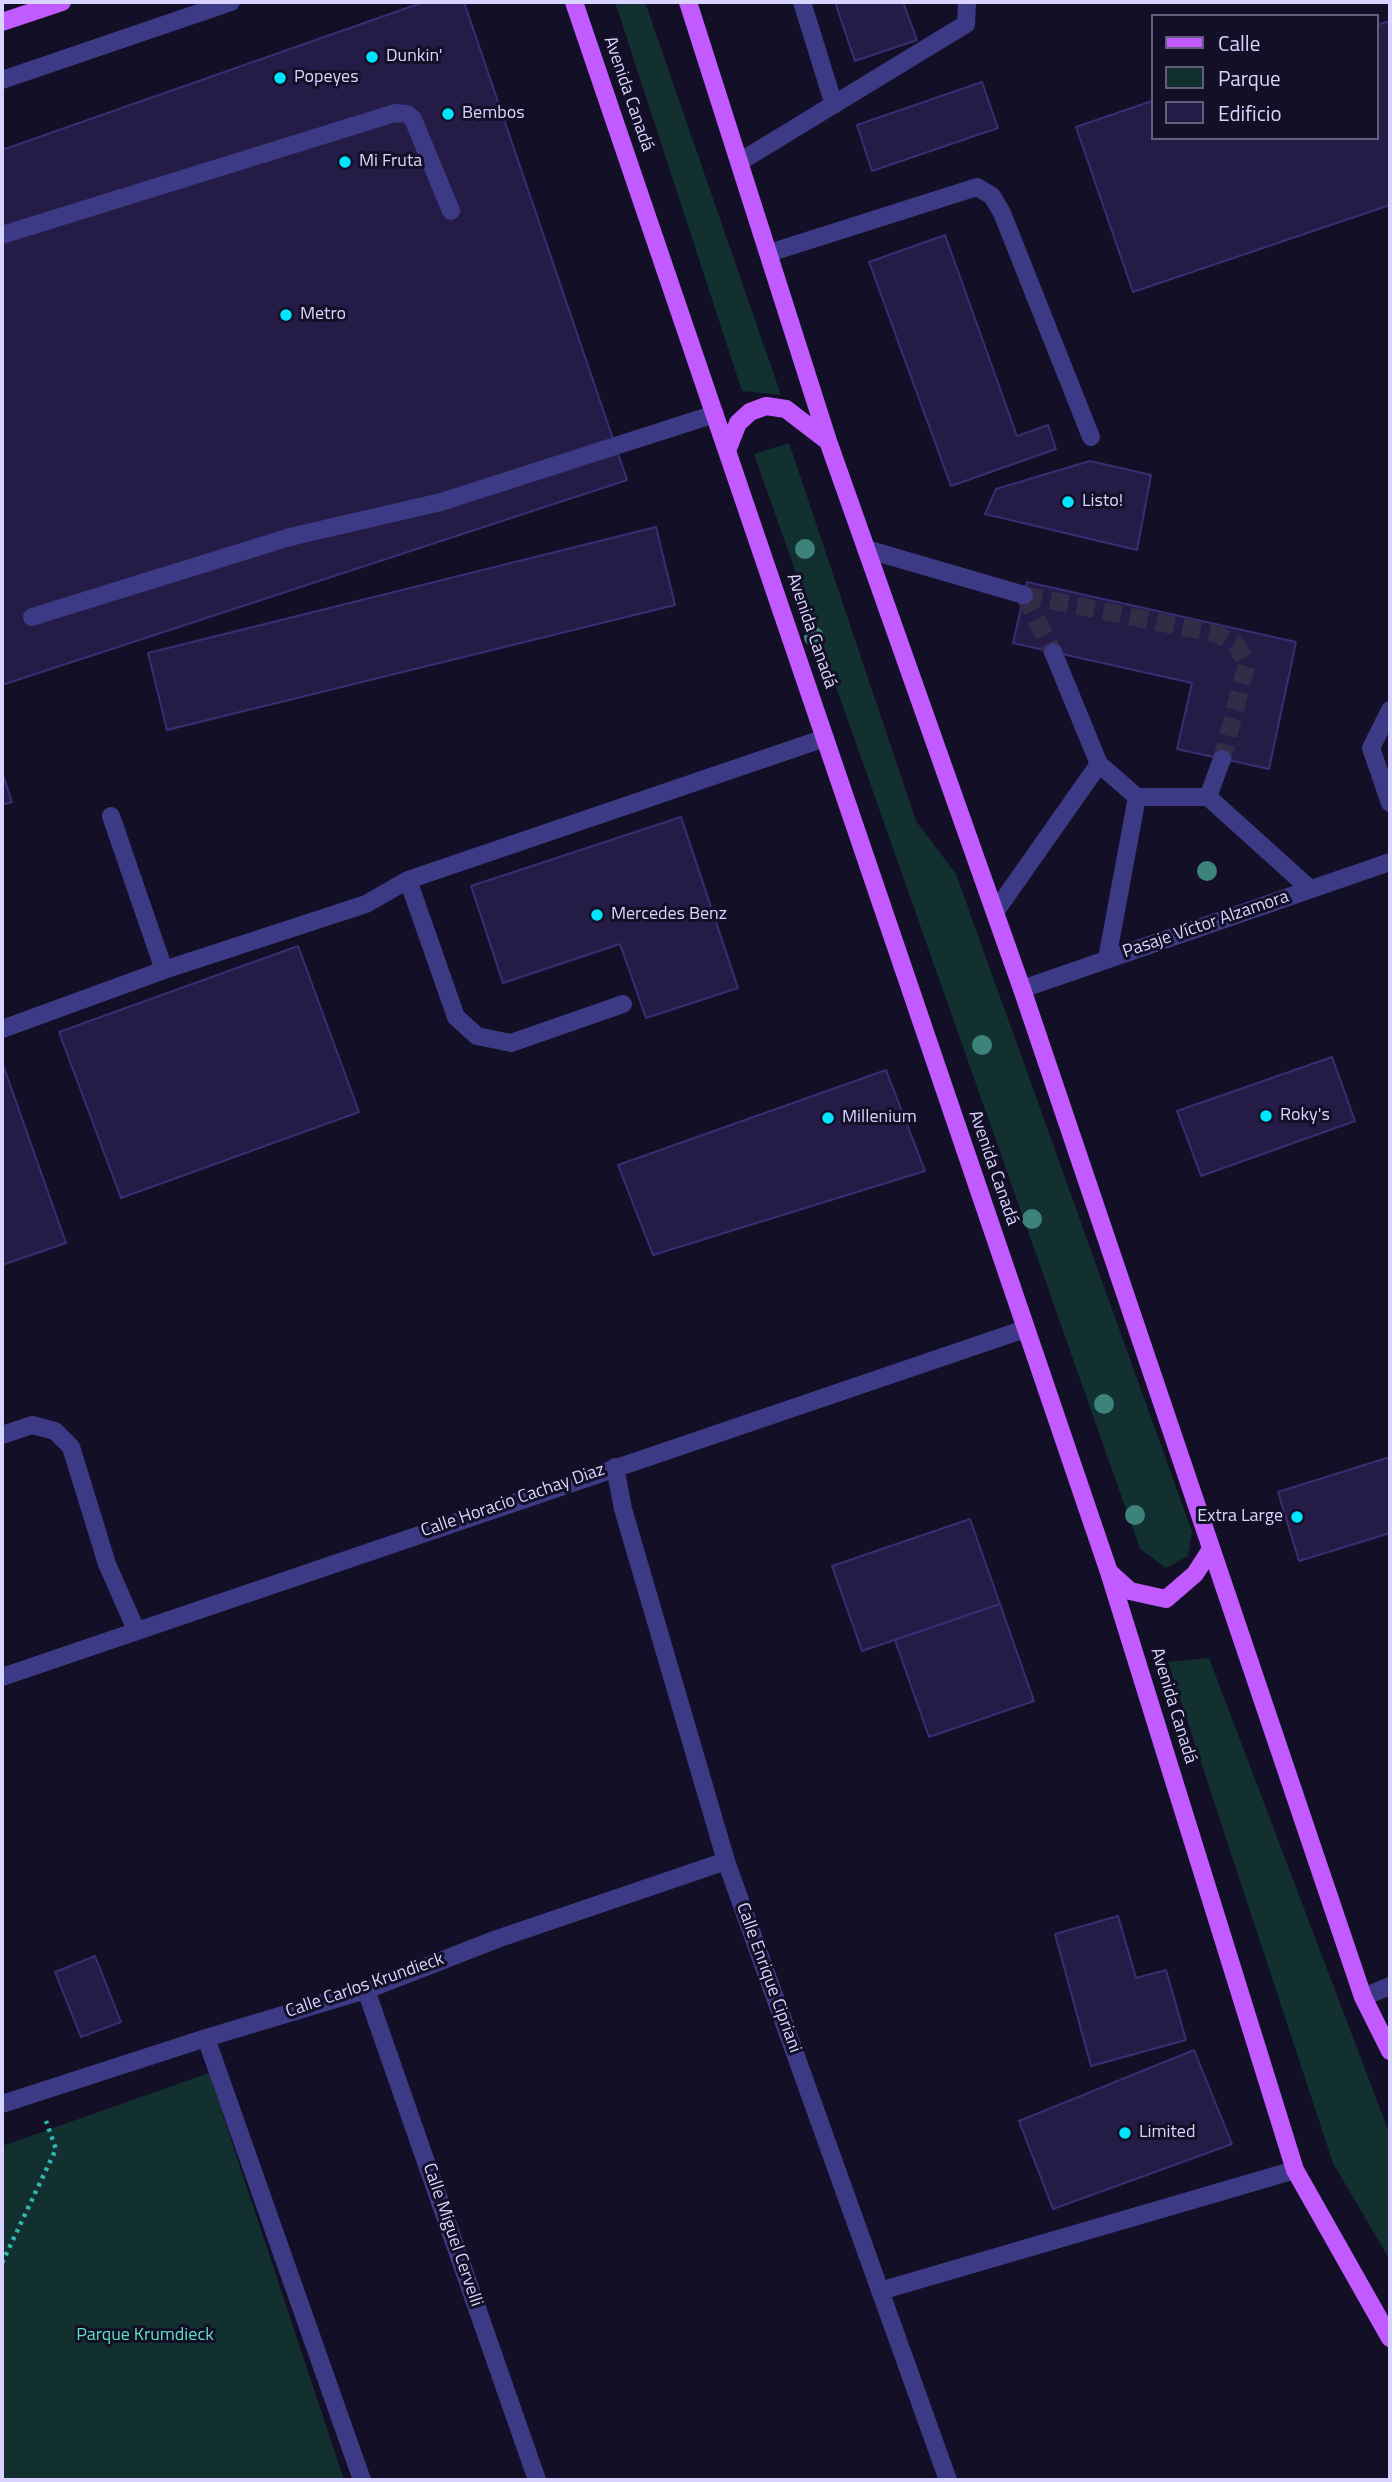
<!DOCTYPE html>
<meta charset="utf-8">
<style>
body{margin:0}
#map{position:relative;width:1392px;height:2482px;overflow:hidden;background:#130f26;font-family:"Titillium Web",sans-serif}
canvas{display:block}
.frame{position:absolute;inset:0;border:4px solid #d9d4ff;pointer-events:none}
.legend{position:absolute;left:1151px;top:14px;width:228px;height:126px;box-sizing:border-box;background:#130f26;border:2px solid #625e7d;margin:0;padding:9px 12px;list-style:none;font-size:21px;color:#d9d4ff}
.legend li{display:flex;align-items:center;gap:14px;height:35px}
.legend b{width:35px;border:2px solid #625e7d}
</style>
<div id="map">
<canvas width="1392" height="2482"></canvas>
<div class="frame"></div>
<ul class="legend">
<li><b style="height:9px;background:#c25bff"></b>Calle</li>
<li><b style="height:19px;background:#12302f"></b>Parque</li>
<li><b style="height:19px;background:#241b47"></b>Edificio</li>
</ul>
</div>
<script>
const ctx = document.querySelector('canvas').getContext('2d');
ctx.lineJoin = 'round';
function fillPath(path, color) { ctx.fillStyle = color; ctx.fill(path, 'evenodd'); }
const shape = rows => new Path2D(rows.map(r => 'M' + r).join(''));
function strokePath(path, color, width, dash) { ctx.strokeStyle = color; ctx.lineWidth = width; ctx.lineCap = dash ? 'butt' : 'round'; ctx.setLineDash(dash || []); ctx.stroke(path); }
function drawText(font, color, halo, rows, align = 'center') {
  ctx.font = font + ' "Titillium Web",sans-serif'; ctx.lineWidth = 6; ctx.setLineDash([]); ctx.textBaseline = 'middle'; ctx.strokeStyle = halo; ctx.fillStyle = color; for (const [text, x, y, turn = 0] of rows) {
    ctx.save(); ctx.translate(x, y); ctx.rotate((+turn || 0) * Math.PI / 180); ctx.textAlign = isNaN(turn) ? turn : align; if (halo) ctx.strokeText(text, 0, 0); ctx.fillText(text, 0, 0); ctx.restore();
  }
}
fillPath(shape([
 [615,2,645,2,781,395,742,391],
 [789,443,916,821,956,874,1192,1532,1188,1556,1166,1568,1140,1549,754,454],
 [1209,1658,1390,2135,1390,2260,1333,2163,1168,1662],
 [209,2073,344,2480,2,2480,2,2146]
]), '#12302f');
const building = shape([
 [424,2,464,2,627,480,2,685,2,150,424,2],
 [835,2,903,2,917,40,855,61,835,2],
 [1390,21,1390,205,1133,292,1076,127,1152,101,1152,138,1376,138,1376,25,1390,21],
 [982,82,998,128,872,171,857,125,982,82],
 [945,235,1017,436,1048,425,1056,449,951,486,869,262,945,235],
 [1090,461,1151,475,1137,550,985,514,996,489,1090,461],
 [656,527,675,605,167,730,148,653,656,527],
 [1027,582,1296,642,1269,769,1177,749,1192,683,1013,643,1027,582],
 [2,772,12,802,2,805,2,772],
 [681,817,738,988,646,1018,620,944,503,983,471,886,681,817],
 [298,946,359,1112,121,1198,59,1032,298,946],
 [1332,1057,1355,1121,1201,1176,1177,1111,1332,1057],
 [2,1062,66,1243,2,1265,2,1062],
 [886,1070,925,1171,653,1255,618,1165,886,1070],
 [1390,1457,1390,1533,1299,1561,1278,1492,1390,1457],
 [970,1519,1000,1604,862,1651,832,1566,970,1519],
 [1000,1604,1034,1701,929,1737,895,1640,1000,1604],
 [1118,1916,1136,1978,1166,1970,1186,2040,1091,2066,1055,1934,1118,1916],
 [95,1956,121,2022,81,2037,55,1972,95,1956],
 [1194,2050,1232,2144,1053,2209,1019,2121,1194,2050]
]);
fillPath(building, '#241b47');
strokePath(building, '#3b2d73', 2);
strokePath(shape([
 [1024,595,1217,634,1236,645,1247,664,1222,759],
 [1024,595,1053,652]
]), '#312d47', 18, [18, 9]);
strokePath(shape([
 [2,2263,56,2149,46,2121]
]), '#2fb8b0', 4.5, [3.5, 5]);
strokePath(shape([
 [802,2,834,105],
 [2,80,231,2],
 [741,161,966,24,967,2],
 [2,235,395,113,407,114,413,119,451,211],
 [769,253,977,187,992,196,1002,213,1091,437],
 [866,549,1024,595],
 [32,617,290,537,441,502,715,414],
 [1390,710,1371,748,1390,803],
 [1099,764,1137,797],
 [1208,797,1222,759],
 [111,816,164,970],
 [408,880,456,1017,477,1036,511,1043,623,1004],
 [995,912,1099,764,1053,652],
 [1107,959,1137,797,1208,797,1310,889],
 [1022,989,1390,862],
 [2,1029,164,970,366,904,408,880,825,738],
 [2,1435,32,1425,55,1431,71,1447,107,1564,136,1630],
 [615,1467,623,1509,726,1861,948,2480],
 [2,1677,1025,1329],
 [366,1990,537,2480],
 [1363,1997,1390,1986],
 [206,2038,362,2480],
 [2,2104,206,2038,366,1990,497,1939,726,1861],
 [880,2291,1295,2170]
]), '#3d3a85', 18);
strokePath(shape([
 [574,2,1109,1572,1295,2170,1390,2338],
 [688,2,828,441,1022,989,1363,1997,1390,2051],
 [2,22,62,2],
 [727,451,738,423,750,412,766,406,786,409,825,439],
 [1109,1572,1130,1591,1166,1599,1195,1574,1211,1549]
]), '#c25bff', 18);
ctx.fillStyle = '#3d827b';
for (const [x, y] of [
 [805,549],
 [814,637],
 [1207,871],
 [982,1045],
 [1032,1219],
 [1104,1404],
 [1135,1515]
]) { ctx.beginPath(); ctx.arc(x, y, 10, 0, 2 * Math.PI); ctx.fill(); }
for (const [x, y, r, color] of [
 [372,57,7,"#00e5ff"],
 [280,78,7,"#00e5ff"],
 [448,114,7,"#00e5ff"],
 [345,162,7,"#00e5ff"],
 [286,315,7,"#00e5ff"],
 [1068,502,7,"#00e5ff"],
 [597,915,7,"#00e5ff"],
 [1266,1116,7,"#00e5ff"],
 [828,1118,7,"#00e5ff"],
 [1297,1517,7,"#00e5ff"],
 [1125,2133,7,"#00e5ff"]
]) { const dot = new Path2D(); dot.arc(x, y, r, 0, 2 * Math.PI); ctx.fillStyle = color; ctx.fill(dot); strokePath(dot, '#130f26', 2.5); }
drawText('18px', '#d9d4ff', '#130f26', [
 ["Dunkin'",386,57],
 ["Popeyes",294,78],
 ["Bembos",462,114],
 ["Mi Fruta",359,162],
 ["Metro",300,315],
 ["Listo!",1082,502],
 ["Mercedes Benz",611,915],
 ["Roky's",1280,1116],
 ["Millenium",842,1118],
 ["Extra Large",1283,1517,"right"],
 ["Limited",1139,2133]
], 'left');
drawText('18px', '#d9d4ff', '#130f26', [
 ["Avenida Canadá",628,94,71],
 ["Avenida Canadá",811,631,71],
 ["Pasaje Víctor Alzamora",1206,925,-19],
 ["Avenida Canadá",993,1168,71],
 ["Calle Horacio Cachay Diaz",513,1501,-19],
 ["Avenida Canadá",1173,1706,73],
 ["Calle Enrique Cipriani",768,1978,70],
 ["Calle Carlos Krundieck",365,1986,-19],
 ["Calle Miguel Cervelli",452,2235,71]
]);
drawText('18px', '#5fe0c0', '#130f26', [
 ["Parque Krumdieck",145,2336]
]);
</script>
